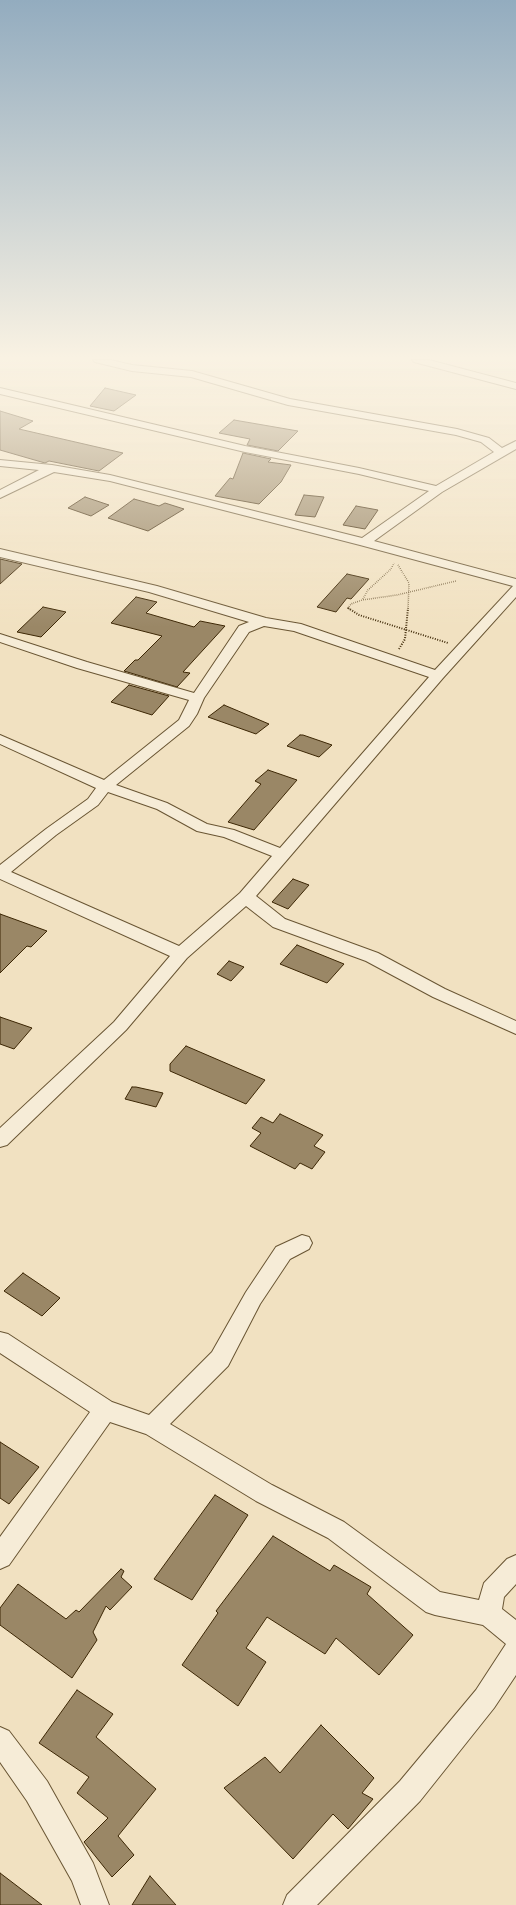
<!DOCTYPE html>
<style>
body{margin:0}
canvas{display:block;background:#f1e1c1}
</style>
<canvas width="516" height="1905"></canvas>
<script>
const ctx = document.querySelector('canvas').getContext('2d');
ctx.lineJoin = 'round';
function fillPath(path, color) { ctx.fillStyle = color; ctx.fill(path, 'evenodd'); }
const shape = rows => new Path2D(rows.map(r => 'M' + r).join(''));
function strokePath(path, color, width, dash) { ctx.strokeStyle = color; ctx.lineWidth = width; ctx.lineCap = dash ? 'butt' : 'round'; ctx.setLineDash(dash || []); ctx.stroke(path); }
const building = shape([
 [105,388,136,395,114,411,90,406,105,388],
 [0,411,33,421,19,429,123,453,99,471,49,461,45,463,0,450,0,411],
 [234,420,298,431,278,451,247,445,250,439,219,433,234,420],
 [243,453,271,459,268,462,291,465,281,482,259,504,215,496,230,478,233,479,243,453],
 [304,495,324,497,315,517,295,515,304,495],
 [85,497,109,505,91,516,68,508,85,497],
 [134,499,159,506,165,503,184,509,148,531,108,518,134,499],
 [356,506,378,510,365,529,343,525,356,506],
 [0,559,22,564,0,584,0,559],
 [347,574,369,579,351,599,347,598,336,612,317,607,347,574],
 [136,597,157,602,146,613,194,627,200,621,225,626,183,672,190,673,177,687,124,671,135,660,138,660,162,636,111,623,136,597],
 [43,607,66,612,41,637,17,632,43,607],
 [129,685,169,696,152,715,111,702,129,685],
 [224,705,269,724,256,734,208,717,224,705],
 [300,735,303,735,332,745,319,757,287,746,300,735],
 [268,770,297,780,254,830,228,822,261,784,255,781,268,770],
 [293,879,309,885,288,909,272,902,293,879],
 [0,914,47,931,31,947,27,946,0,973,0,914],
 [297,945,344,964,327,983,280,964,297,945],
 [229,961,244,967,231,981,217,974,229,961],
 [0,1017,32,1028,14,1049,0,1044,0,1017],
 [186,1046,265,1080,246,1104,170,1071,170,1064,186,1046],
 [132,1087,136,1087,163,1093,156,1107,125,1099,132,1087],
 [280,1114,323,1135,314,1146,325,1152,312,1169,300,1163,295,1169,250,1146,261,1133,252,1128,261,1117,273,1123,280,1114],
 [23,1273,60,1298,42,1316,4,1291,23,1273],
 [0,1442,39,1467,9,1504,0,1498,0,1442],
 [215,1495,248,1515,192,1600,154,1579,215,1495],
 [273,1536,330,1571,334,1565,371,1587,367,1594,413,1635,379,1675,336,1638,325,1654,267,1617,246,1648,266,1662,238,1706,182,1665,218,1613,216,1611,273,1536],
 [121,1569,124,1571,121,1577,132,1587,110,1610,106,1606,93,1632,97,1640,72,1678,0,1625,0,1608,18,1584,66,1619,76,1610,79,1612,121,1569],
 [77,1690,113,1714,96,1737,156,1789,118,1836,134,1855,112,1877,84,1842,108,1818,77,1793,89,1777,39,1743,77,1690],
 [321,1725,374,1778,362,1793,373,1799,348,1829,333,1814,293,1859,224,1788,265,1757,280,1773,321,1725],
 [0,1873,42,1905,0,1905,0,1873],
 [150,1876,176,1905,132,1905,150,1876]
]);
fillPath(building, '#9a8766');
strokePath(building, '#3c2604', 1);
const minor = shape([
 [93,360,111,360,132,365,192,371,290,399,457,429,489,438,502,448,516,441,516,449,442,492,374,541,516,579,516,597,443,678,256,896,285,919,378,953,445,989,516,1021,516,1034,433,997,366,961,273,927,246,906,187,958,126,1030,7,1145,0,1147,0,1128,114,1022,170,956,0,879,0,865,46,829,88,799,96,788,0,744,0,735,104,780,179,720,189,700,77,668,0,642,0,634,87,662,194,693,239,626,249,622,149,592,0,557,0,549,157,586,266,618,301,624,435,670,513,586,360,545,110,481,54,472,0,498,0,490,39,470,0,466,0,460,52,465,110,475,362,538,429,491,359,474,245,452,0,394,0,388,245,446,359,468,436,486,494,452,481,442,456,435,288,405,191,377,132,371,95,362,93,360],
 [264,626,294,631,429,677,280,848,234,830,207,824,167,803,116,785,189,726,197,714,204,698,249,632,264,626],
 [108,792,157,809,197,831,224,837,272,856,240,893,179,946,11,872,56,835,98,805,108,792],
 [412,360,429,360,516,383,516,389,414,362,412,360],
 [302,1235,309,1237,312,1243,309,1249,290,1259,260,1304,228,1366,170,1424,272,1485,344,1522,440,1592,479,1600,484,1583,507,1559,516,1555,516,1584,504,1597,502,1609,516,1620,516,1675,494,1708,420,1801,317,1905,283,1905,287,1895,400,1781,476,1690,506,1644,483,1625,435,1615,426,1612,328,1538,256,1501,146,1434,110,1422,9,1565,0,1569,0,1537,90,1412,0,1353,0,1332,8,1334,112,1402,149,1415,212,1352,246,1292,276,1247,302,1235],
 [0,1727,9,1731,47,1781,93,1863,109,1905,81,1905,72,1881,27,1801,0,1762,0,1727]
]);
strokePath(minor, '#695533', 2);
strokePath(shape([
 [398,565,409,583,408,609],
 [363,599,368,590,391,569,394,563],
 [350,609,348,608,351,604,362,600,397,595,456,581]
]), '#3c2604', 1.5, [0.5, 1.5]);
strokePath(shape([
 [348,608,359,615,448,643],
 [399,649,405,639,408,608]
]), '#3c2604', 2, [1, 1.5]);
fillPath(minor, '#f6ecd7');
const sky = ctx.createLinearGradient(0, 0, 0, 627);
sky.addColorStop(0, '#93acbf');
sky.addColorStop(0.57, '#f9f2e3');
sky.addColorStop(1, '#f9f2e300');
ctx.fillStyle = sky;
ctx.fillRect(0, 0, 516, 627);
</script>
